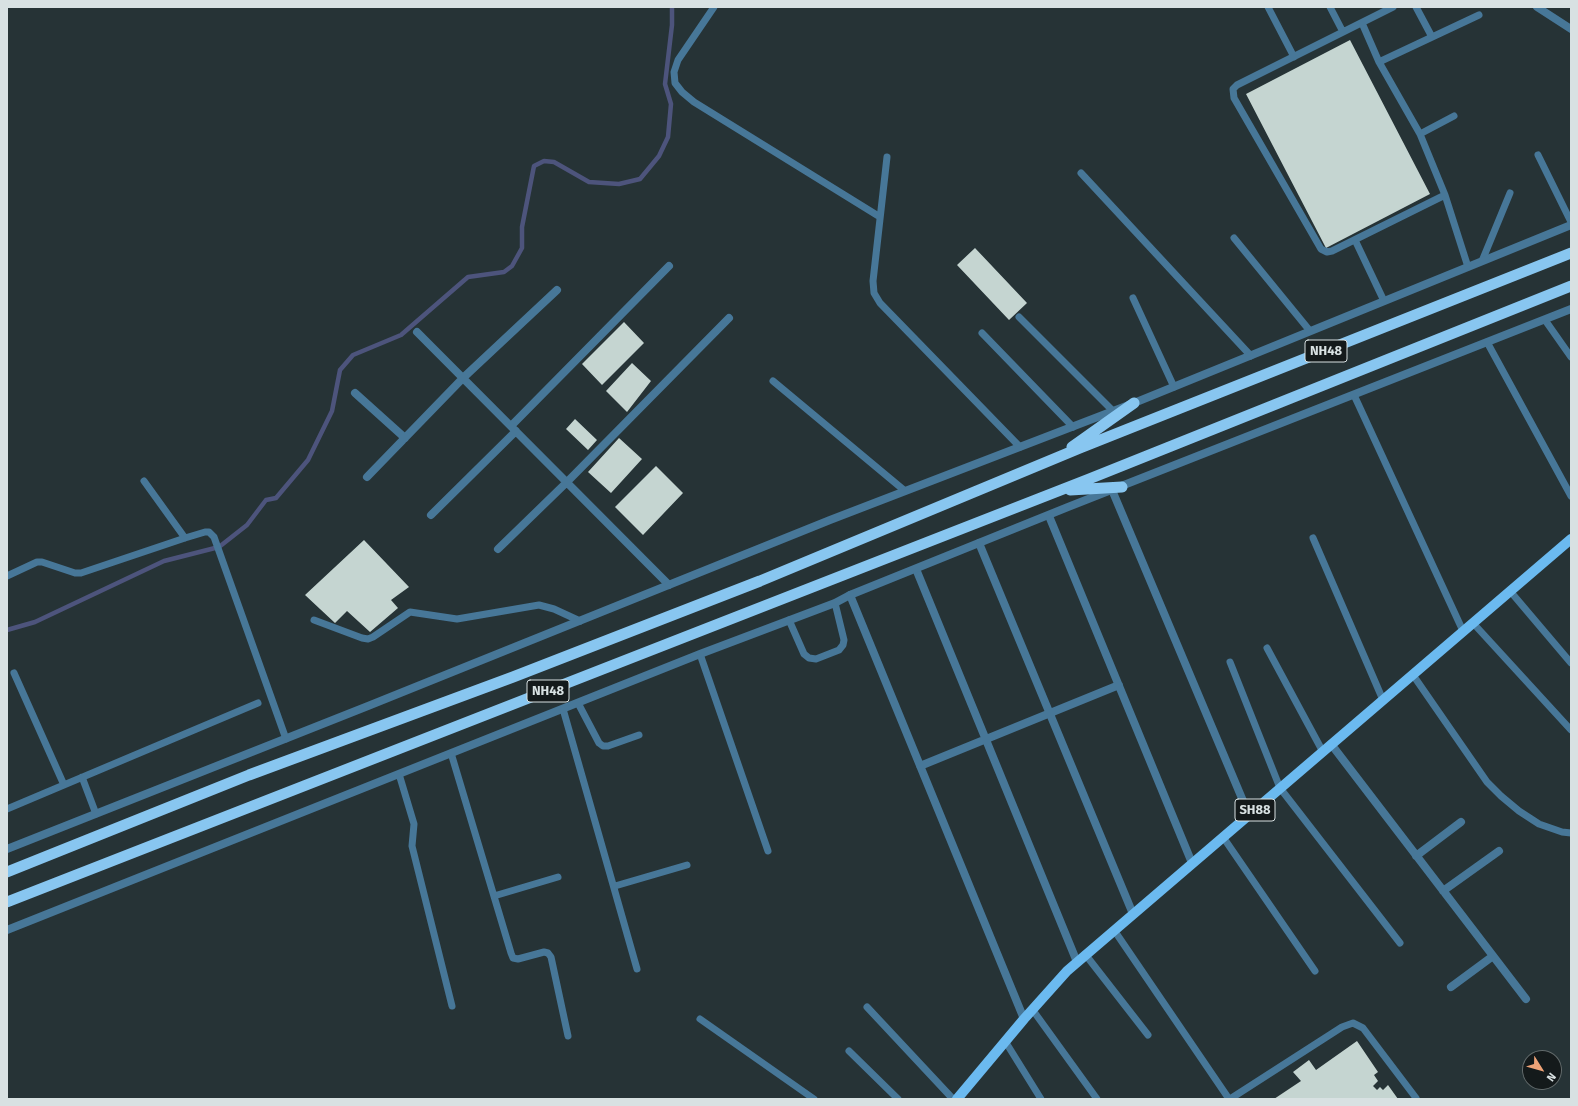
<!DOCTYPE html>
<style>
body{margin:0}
#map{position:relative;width:1578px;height:1106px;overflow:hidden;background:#263336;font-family:"Fira Sans",sans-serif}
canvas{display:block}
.frame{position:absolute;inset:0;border:8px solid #d8e1e2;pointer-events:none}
.north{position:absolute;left:1522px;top:1050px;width:40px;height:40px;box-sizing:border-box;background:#141a1b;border:1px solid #626a6b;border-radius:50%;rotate:127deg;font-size:11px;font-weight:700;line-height:16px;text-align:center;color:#d8e1e2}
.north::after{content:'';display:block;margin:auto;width:14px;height:18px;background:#efa377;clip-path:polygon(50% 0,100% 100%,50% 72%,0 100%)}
</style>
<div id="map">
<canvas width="1578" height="1106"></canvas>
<div class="frame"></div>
<div class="north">N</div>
</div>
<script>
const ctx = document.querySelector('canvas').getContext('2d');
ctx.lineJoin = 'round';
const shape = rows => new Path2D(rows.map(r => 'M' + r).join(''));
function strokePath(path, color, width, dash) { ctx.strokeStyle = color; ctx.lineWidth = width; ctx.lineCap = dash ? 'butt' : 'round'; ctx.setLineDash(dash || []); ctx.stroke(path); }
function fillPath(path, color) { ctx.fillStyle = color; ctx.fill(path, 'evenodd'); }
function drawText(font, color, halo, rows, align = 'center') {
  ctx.font = font + ' "Fira Sans",sans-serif'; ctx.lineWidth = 4; ctx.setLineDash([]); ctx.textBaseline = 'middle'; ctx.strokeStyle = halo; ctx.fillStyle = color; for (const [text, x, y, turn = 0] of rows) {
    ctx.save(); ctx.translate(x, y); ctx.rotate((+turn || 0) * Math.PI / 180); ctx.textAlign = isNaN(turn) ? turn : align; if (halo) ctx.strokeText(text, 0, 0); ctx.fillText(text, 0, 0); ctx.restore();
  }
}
strokePath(shape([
 [7,630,35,622,164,561,219,547,247,525,266,500,276,498,308,460,332,411,340,370,353,355,401,335,468,277,504,272,512,266,522,248,522,227,534,166,544,161,554,162,589,182,619,184,640,179,659,156,668,137,671,104,665,84,672,25,672,7]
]), '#4d547c', 4.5);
fillPath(shape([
 [1350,40,1430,194,1326,248,1246,94],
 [975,248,1027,303,1009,320,957,265],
 [624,322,644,343,602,385,582,364],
 [632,363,651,381,627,412,606,391],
 [575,419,597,440,588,450,566,429],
 [619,438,642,459,611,493,588,472],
 [656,466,683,493,643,535,615,507],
 [364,540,409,587,391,600,398,608,370,632,347,611,335,623,305,595],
 [1357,1041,1378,1072,1374,1075,1378,1081,1373,1086,1377,1090,1380,1087,1383,1090,1388,1085,1398,1099,1274,1099,1301,1081,1293,1072,1309,1060,1316,1070]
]), '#c5d5d1');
strokePath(shape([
 [714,7,678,60,674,72,675,83,682,92,694,102,880,217],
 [1268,7,1294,57],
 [1330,7,1343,32],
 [1393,7,1237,85,1233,89,1234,98,1317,242,1321,249,1327,252,1332,251,1445,195],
 [1416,7,1432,37],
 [1362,23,1379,62,1420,134,1445,195,1468,267],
 [1379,62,1479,15],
 [1420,134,1454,116],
 [1538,155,1571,222],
 [887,157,873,281,874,293,880,303,1020,447],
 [1081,173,1251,356],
 [1234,238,1310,331],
 [1355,240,1384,301],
 [1482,261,1510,193],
 [1133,298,1174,387],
 [1019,317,1113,411],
 [1545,320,1571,357],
 [982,333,1073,427],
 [1487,342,1571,496],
 [773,381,905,491],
 [1354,395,1463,631],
 [144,481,185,538],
 [1313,538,1383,700],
 [7,576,37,562,42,562,75,573,81,573,185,538,205,532,209,532,214,537,286,739],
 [1510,591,1571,663],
 [314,620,362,638,368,639,373,637,410,612,457,619,539,605,554,609,580,621],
 [789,620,804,654,809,658,816,659,839,650,843,645,844,640,835,603],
 [1473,623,1571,730],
 [1267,648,1323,752],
 [700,654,768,851],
 [1230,662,1280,788,1400,943],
 [14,673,64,785],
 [1413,675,1487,782,1501,796,1519,811,1539,824,1562,832,1571,833],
 [578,703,599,743,603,746,608,746,639,735],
 [563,709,637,969],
 [451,753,511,953,513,958,518,959,544,952,548,953,551,957,568,1036],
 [399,774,414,824,412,846,452,1006],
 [82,777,96,814],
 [7,809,258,703],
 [1223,837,1315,971],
 [615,886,687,865],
 [494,896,558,877],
 [1114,930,1229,1099],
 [1085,954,1148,1035],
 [867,1007,953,1099],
 [1032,1009,1097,1099],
 [700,1019,814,1099],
 [1005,1041,1041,1099],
 [849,1051,898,1099],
 [1230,1099,1342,1027,1353,1023,1363,1028,1416,1098]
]), '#477798', 7);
strokePath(shape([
 [1537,7,1571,29],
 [417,332,669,585],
 [355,393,405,438],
 [511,426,669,266],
 [367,477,463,378,557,290],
 [1112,490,1249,815],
 [431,515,516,431],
 [1049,516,1192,863],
 [979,543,1133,914],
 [498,549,567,482,729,318],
 [916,569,1077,962],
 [850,595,1024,1019],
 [1331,744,1526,999],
 [920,766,1119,685],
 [1416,856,1461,822],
 [1443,891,1499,851],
 [1451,987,1493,956]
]), '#477798', 8);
strokePath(shape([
 [7,849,368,706,830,520,1134,403,1571,225],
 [7,930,700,654,835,603,850,595,1068,507,1571,309]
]), '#477798', 8);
strokePath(shape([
 [957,1099,1024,1019,1067,971,1571,539]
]), '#6bbaf0', 10);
strokePath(shape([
 [1072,447,1134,403],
 [1070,490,1122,487],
 [7,872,249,775,513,677,760,581,1080,448,1571,253],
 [7,902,1089,479,1571,286]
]), '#88c6f0', 11);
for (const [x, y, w] of [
 [1326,351,42],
 [548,691,42],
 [1255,810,40]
]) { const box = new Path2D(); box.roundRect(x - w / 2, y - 11, w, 22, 3); ctx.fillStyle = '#141a1b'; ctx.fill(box); strokePath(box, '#d8e1e2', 1); }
drawText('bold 13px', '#d8e1e2', null, [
 ["NH48",1326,351],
 ["NH48",548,691],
 ["SH88",1255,810]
]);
</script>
